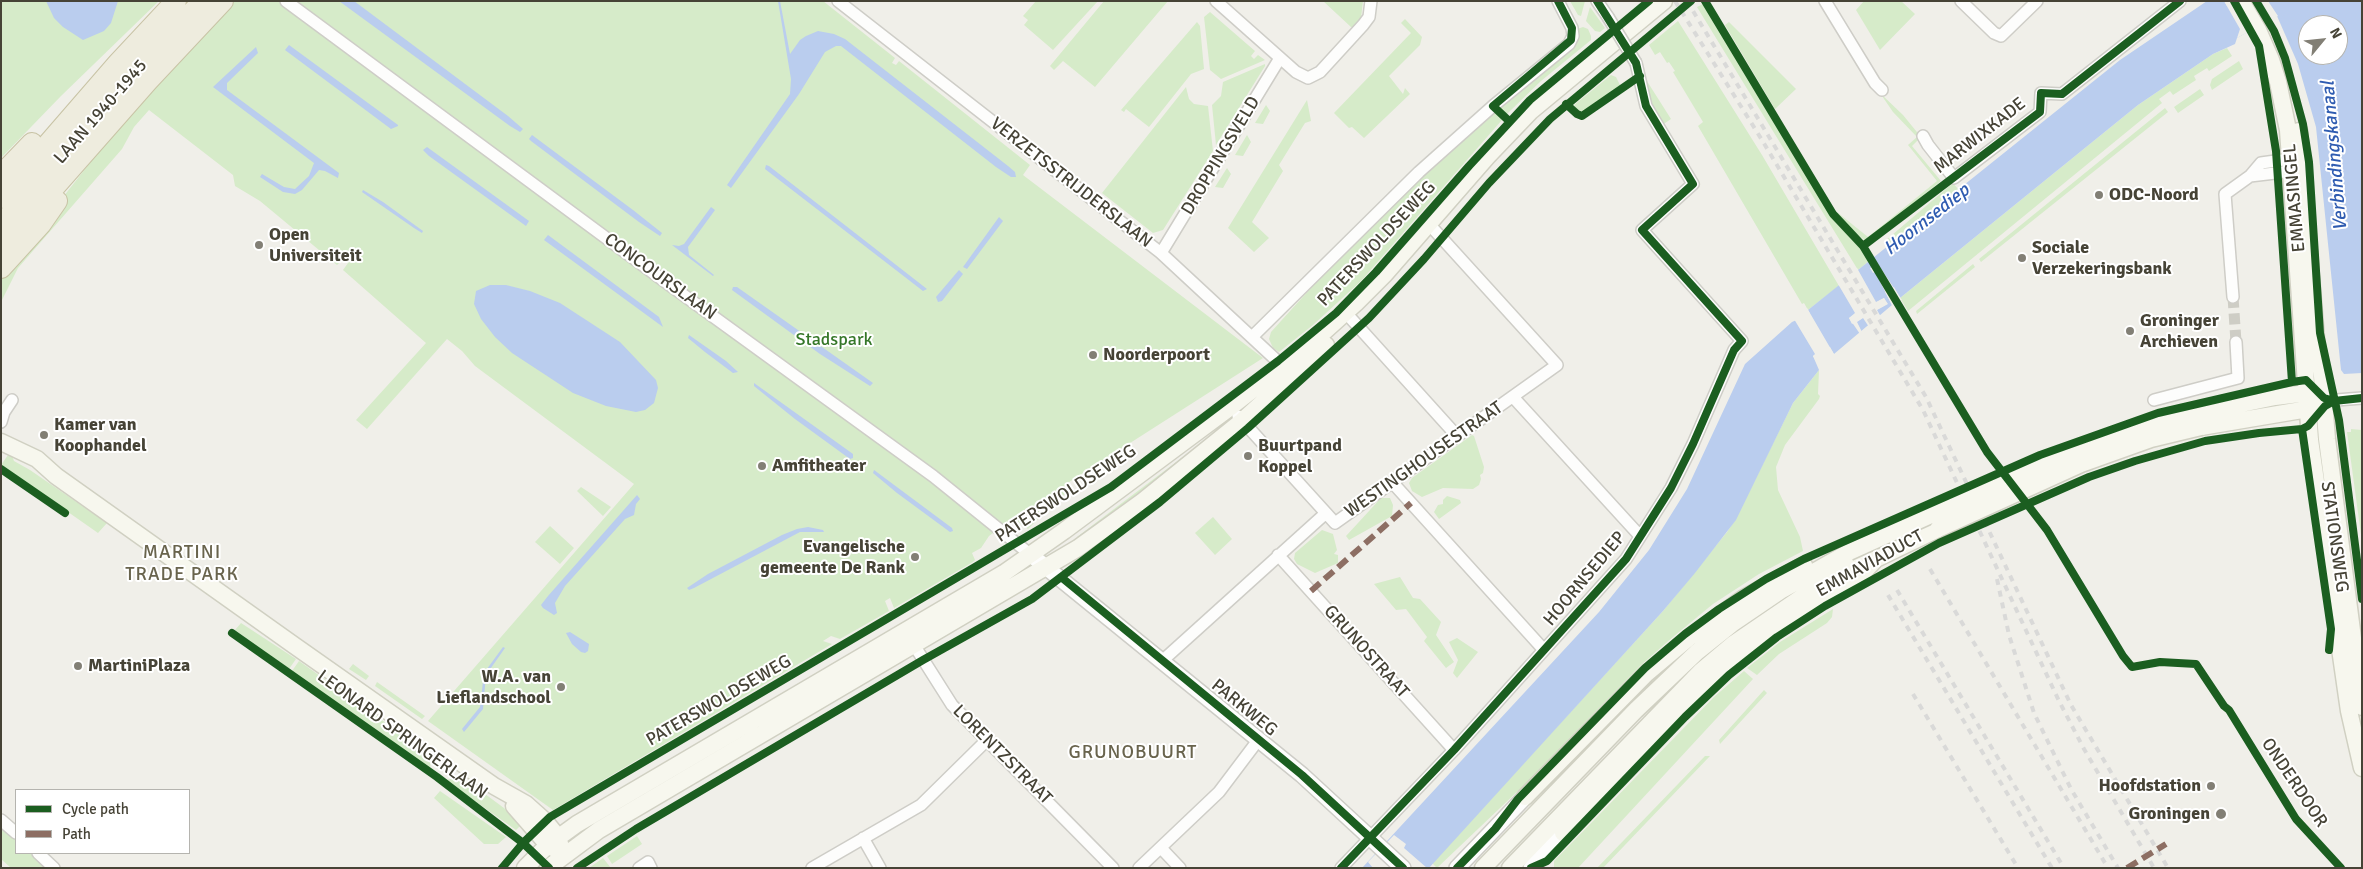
<!DOCTYPE html>
<style>
body{margin:0}
#map{position:relative;width:2363px;height:869px;overflow:hidden;background:#f0efe9;font-family:Signika,sans-serif}
canvas{display:block}
.frame{position:absolute;inset:0;border:2px solid #464336;pointer-events:none}
.legend{position:absolute;left:15px;top:789px;width:175px;height:65px;box-sizing:border-box;background:#fff;border:1px solid #b5b4af;margin:0;padding:6px 9px;list-style:none;font-size:15px;color:#464336}
.legend li{display:flex;align-items:center;gap:10px;height:25px}
.legend b{width:25px;border:1px solid #b5b4af}
.north{position:absolute;left:2298px;top:15px;width:50px;height:50px;box-sizing:border-box;background:#fff;border:1px solid #b5b4af;border-radius:50%;rotate:62deg;font-size:14px;font-weight:700;line-height:20px;text-align:center;color:#464336}
.north::after{content:'';display:block;margin:auto;width:18px;height:22px;background:#827f75;clip-path:polygon(50% 0,100% 100%,50% 72%,0 100%)}
</style>
<div id="map">
<canvas width="2363" height="869"></canvas>
<div class="frame"></div>
<ul class="legend">
<li><b style="height:6px;background:#1b5e20"></b>Cycle path</li>
<li><b style="height:6px;background:#8d6e63"></b>Path</li>
</ul>
<div class="north">N</div>
</div>
<script>
const ctx = document.querySelector('canvas').getContext('2d');
ctx.lineJoin = 'round';
function fillPath(path, color) { ctx.fillStyle = color; ctx.fill(path, 'evenodd'); }
const shape = rows => new Path2D(rows.map(r => 'M' + r).join(''));
function strokePath(path, color, width, dash) { ctx.strokeStyle = color; ctx.lineWidth = width; ctx.lineCap = dash ? 'butt' : 'round'; ctx.setLineDash(dash || []); ctx.stroke(path); }
function drawText(font, color, halo, rows, align = 'center') {
  ctx.font = font + ' Signika,sans-serif'; ctx.lineWidth = 4; ctx.setLineDash([]); ctx.textBaseline = 'middle'; ctx.strokeStyle = halo; ctx.fillStyle = color; for (const [text, x, y, turn = 0] of rows) {
    ctx.save(); ctx.translate(x, y); ctx.rotate((+turn || 0) * Math.PI / 180); ctx.textAlign = isNaN(turn) ? turn : align; if (halo) ctx.strokeText(text, 0, 0); ctx.fillText(text, 0, 0); ctx.restore();
  }
}
fillPath(shape([
 [1,1,159,1,61,96,1,158],
 [229,1,823,1,895,58,892,63,896,65,899,61,1030,165,1023,175,1263,358,1066,484,1068,492,1055,502,1028,529,1013,518,989,536,981,548,972,553,975,560,973,562,894,608,890,598,885,601,889,611,840,639,831,636,823,641,832,644,553,810,428,721,634,484,475,366,462,351,447,339,367,429,356,420,426,343,343,270,348,263,343,259,337,265,260,201,235,186,233,175,149,110,134,127,122,149,18,268,1,302,1,276,111,136],
 [1036,1,1098,1,1053,50,1024,25,1028,20,1023,16],
 [1104,1,1168,1,1095,87,1063,61,1054,70,1050,66],
 [1323,1,1363,1,1361,18,1355,27,1351,27],
 [1570,1,1585,1,1581,16,1578,15],
 [1864,1,1901,1,1915,14,1880,50,1856,10],
 [1703,4,1836,223,1859,245,1869,261,1858,270,1697,7],
 [1590,7,1605,28,1600,32,1595,31,1586,21],
 [1210,12,1255,51,1251,56,1254,59,1258,55,1265,60,1221,79,1210,70,1204,17],
 [1405,19,1422,37,1420,45,1389,76,1403,94,1405,88,1410,94,1364,138,1352,127,1349,128,1334,113,1411,33,1401,23],
 [1678,21,1762,155,1839,286,1808,310,1804,303,1802,304,1698,126,1703,122,1673,72,1675,71,1669,62,1667,63,1660,52,1655,55,1649,45],
 [1197,22,1200,26,1204,69,1191,74,1149,127,1126,109,1124,112,1121,110],
 [1729,22,1796,89,1775,109,1725,25],
 [1583,27,1588,29,1591,36,1591,40,1541,81,1509,112,1361,281,1313,325,1279,352,1273,348,1269,339,1271,332,1359,235,1577,29],
 [2227,48,2232,56,2209,71,2207,68,2194,76,2196,80,2173,95,2170,91,2159,99,2162,103,1908,311,1900,298,2138,105,2213,54],
 [2239,61,2243,69,2212,90,2210,85,2212,79],
 [1265,64,1265,66,1216,145,1212,105,1221,96,1223,82],
 [1611,75,1616,77,1621,87,1586,111,1578,112,1574,105],
 [1645,78,1671,119,1662,125,1651,105],
 [1186,87,1189,99,1194,104,1208,106,1213,151,1163,230,1153,233,1102,193],
 [2200,89,2204,95,2178,113,2174,107],
 [1880,93,1903,115,1921,137,1912,146,1941,181,1866,241,1850,229,1837,212,1868,237,1937,181,1908,145,1917,137,1893,112],
 [1307,100,1311,121,1305,123,1279,165,1283,171,1252,222,1269,238,1254,252,1228,228],
 [1266,105,1270,111,1263,124,1255,123],
 [2165,108,2168,112,1981,262,1979,259],
 [1247,135,1251,142,1243,156,1235,155],
 [1227,168,1231,174,1223,188,1215,187],
 [1953,183,1958,189,1889,245,1885,241],
 [1973,264,1975,267,1917,314,1916,311],
 [1819,370,1818,394,1820,396,1819,399,1785,445,1776,467,1778,490,1800,537,1803,551,1759,574,1713,604,1673,637,1640,666,1520,789,1437,868,1432,863,1663,611,1727,532,1735,520,1793,403],
 [2351,429,2362,430,2362,542,2347,432,2351,432],
 [1472,435,1474,436,1484,467,1483,473,1480,475,1481,479,1479,485,1473,489,1443,488,1422,497,1412,491,1409,483,1412,478],
 [1200,444,1203,448,1080,541,1077,537],
 [8,455,12,456,14,461,30,470,107,523,98,533,1,465],
 [581,487,611,507,603,516,577,491],
 [1447,496,1460,500,1461,503,1439,519,1434,512,1438,505,1443,504,1443,500],
 [1381,498,1390,498,1393,505,1392,516,1349,540,1346,536],
 [1213,517,1232,539,1215,555,1195,533],
 [550,526,574,548,560,564,535,542],
 [1322,530,1333,534,1337,550,1334,554,1338,555,1338,563,1315,573,1297,564,1294,559,1295,553],
 [1400,577,1413,598,1420,599,1441,622,1436,635,1454,662,1446,668,1424,641,1427,637,1406,609,1396,610,1374,584],
 [1833,609,1832,617,1827,623,1779,654,1757,675,1747,668,1780,642],
 [241,623,296,659,289,669,235,630],
 [1457,638,1478,652,1457,678,1453,673,1458,660,1449,642],
 [299,661,431,755,430,770,292,671],
 [353,664,369,676,366,680,349,669],
 [1744,671,1753,679,1578,868,1554,868,1554,861,1714,697],
 [377,682,425,716,422,719,375,686],
 [1764,690,1767,693,1720,744,1719,740],
 [1705,756,1710,756,1603,868,1597,868],
 [462,777,504,808,521,825,516,830,445,780],
 [440,791,506,837,498,844,484,844,434,798],
 [1,827,16,840,16,853,30,853,47,868,11,868,1,859],
 [637,836,642,844,612,864,607,856],
 [603,858,611,868,589,868]
]), '#d6ebc9');
fillPath(shape([
 [46,1,118,1,111,23,104,31,83,40,63,27,54,18],
 [339,1,354,1,508,116,523,129,520,132,510,126],
 [778,1,780,1,790,54,800,40,806,36,818,31,834,34,845,39,1008,166,1015,172,1016,177,1011,177,996,167,841,46,836,46,825,52,799,94,731,188,727,185,790,94,791,79],
 [2207,1,2224,1,2227,6,2235,1,2362,1,2362,373,2344,374,2341,370,2316,127,2298,64,2277,16,2237,38,2235,44,2213,54,2138,105,1900,298,1894,287,1885,292,1892,305,1834,354,1830,347,1813,356,1819,370,1793,403,1736,520,1695,573,1663,611,1429,868,1362,868,1599,612,1649,550,1687,489,1745,364,1792,322,1810,314,1808,310,2085,88,2120,60],
 [2308,25,2338,25,2338,55,2308,55],
 [1884,298,1887,304,1852,324,1849,318],
 [289,45,398,125,398,126,391,129,285,50],
 [256,47,258,53,227,83,227,90,339,173,338,178,325,171,319,170,302,190,295,194,283,192,260,177,262,174,284,187,295,189,309,176,314,163,213,87],
 [532,135,633,210,662,233,660,236,639,222,531,141,529,139],
 [427,147,529,221,526,226,429,156,423,150],
 [766,165,769,166,927,289,923,291,765,169],
 [363,190,383,202,423,231,422,233,414,228,362,192],
 [711,207,715,210,688,247,689,255,714,275,713,276,672,245,679,246,684,244],
 [999,217,1003,221,967,269,963,267],
 [548,235,659,317,663,327,544,240],
 [959,270,963,274,942,301,938,302,936,297],
 [490,285,506,285,530,291,560,303,620,342,656,380,658,388,654,403,645,410,636,412,606,406,573,393,512,353,495,337,481,319,474,304,476,291],
 [733,287,737,287,873,383,870,386,820,354,732,290],
 [689,335,726,361,738,372,733,373,705,352,688,338],
 [754,383,853,454,853,458,850,459,795,419,754,386],
 [874,470,952,528,953,531,950,532,897,493,873,473],
 [637,495,640,499,636,504,634,515,625,519,565,586,555,603,557,613,554,615,543,608,541,605,548,596],
 [808,527,823,530,824,532,800,532,694,588,689,590,687,588,708,574,782,535,797,529],
 [570,632,589,644,588,651,585,653,581,652,572,644,566,633],
 [503,647,505,648,486,675,483,709,464,732,462,729,480,707,484,673]
]), '#bacdee');
fillPath(shape([
 [2224,1,2268,1,2278,16,2237,38,2240,29],
 [1872,255,1902,300,1899,300,1893,290,1888,293,1894,304,1893,307,1875,272,1873,273,1870,268,1873,267,1868,259],
 [1857,268,1876,302,1884,298,1888,304,1877,310,1881,317,1869,327,1863,318,1857,322,1862,332,1860,334,1849,318,1855,313,1838,284],
 [1807,308,1835,356,1832,356,1829,350,1817,357,1821,366,1819,367,1813,356,1815,354,1794,319,1807,312],
 [1394,835,1406,844,1404,848,1427,868,1373,868,1368,862]
]), '#f0efe9');
strokePath(shape([
 [2233,297,2236,342]
]), '#cecdc5', 11, [11, 5.5]);
const minor = shape([
 [286,1,667,283,933,476,1031,555],
 [838,1,1161,253,1287,370],
 [1216,1,1296,72,1308,78,1320,72,1363,25,1369,17,1371,1],
 [1597,1,1608,17],
 [1825,1,1875,83,1882,90],
 [1961,1,1994,33,2001,36,2037,1],
 [1923,136,1928,145,1954,178,2040,112,2041,93,2062,94,2180,1],
 [2250,176,2292,171,2297,167],
 [1161,253,1280,58],
 [2233,297,2225,194,2250,176,2261,163,2290,159,2295,161],
 [1346,313,1457,436],
 [1253,336,1419,172,1493,106,1569,44,1573,36,1572,28,1558,1],
 [1513,397,1640,536],
 [2154,400,2238,378,2236,342],
 [2324,401,2362,398],
 [1238,416,1335,523,1557,365,1428,223],
 [1,422,4,412,12,400],
 [1392,482,1544,650],
 [1278,555,1454,750],
 [914,645,952,705,1113,868],
 [1162,661,1326,513],
 [1,820,16,833],
 [863,838,880,868],
 [1161,848,1180,868],
 [38,853,54,868],
 [639,868,648,862,651,868],
 [812,868,921,805,987,740],
 [1139,868,1219,792,1259,739],
 [1341,868,1454,750,1626,559,1671,488,1693,444,1734,350,1742,341,1642,230,1693,184,1646,106,1636,63]
]);
const tertiary = shape([
 [1031,555,1302,775,1403,868],
 [1457,868,1525,797],
 [1531,868,1563,833]
]);
const secondary = shape([
 [2241,1,2258,30,2271,60,2278,82,2288,130,2310,440,2349,711,2362,768],
 [2299,131,2316,339,2322,376,2327,439,2362,707],
 [2198,413,2275,397,2307,393,2316,397],
 [2201,427,2308,409,2317,405],
 [1,442,37,459,56,476,295,646,494,786,526,804,545,821,558,837,561,847],
 [1525,797,1646,674,1690,637,1744,598,1804,565],
 [514,806,548,845,558,851],
 [1563,833,1704,687,1742,654,1798,615,1860,576,1874,561],
 [525,868,548,845,577,824,1004,573,1064,531,1232,406,1306,348,1356,303,1385,274,1487,157,1531,111,1664,1],
 [548,868,599,830,1078,548,1143,501,1242,421,1326,345],
 [1483,868,1636,710,1697,652,1732,624,1782,590,1849,552],
 [1510,868,1701,671,1733,644,1815,588,1854,566,1878,558,1938,529]
]);
const trunk = shape([
 [1,175,32,143],
 [1,198,118,63,176,1],
 [1,225,149,57,203,1],
 [1,248,148,81,223,1],
 [1,268,41,224,57,201]
]);
strokePath(minor, '#cecdc7', 14);
strokePath(tertiary, '#cecdc7', 18);
strokePath(secondary, '#d0d0c2', 19);
strokePath(trunk, '#c8c3a5', 22);
strokePath(minor, '#fdfdfc', 11);
strokePath(tertiary, '#fdfdfc', 15);
strokePath(secondary, '#f7f7ee', 16);
strokePath(trunk, '#eeecde', 20);
strokePath(shape([
 [1675,1,1762,140,1923,410,2059,701,2084,749,2154,868],
 [1687,1,1926,397,2071,705,2168,868],
 [1930,569,2108,868],
 [1997,579,2009,635,2034,713,2071,789,2118,868],
 [1897,590,2064,868],
 [1888,595,2052,868],
 [1913,694,2018,868]
]), '#d9d9d8', 4, [6, 6]);
const minorBridge = shape([
 [1608,17,1636,63]
]);
const secondaryBridge = shape([
 [1938,529,2081,464,2151,439,2201,427],
 [1849,552,2044,464,2107,439,2198,413]
]);
strokePath(minorBridge, '#cecdc7', 14, []);
strokePath(secondaryBridge, '#d0d0c2', 19, []);
strokePath(minorBridge, '#fdfdfc', 11);
strokePath(secondaryBridge, '#f7f7ee', 16);
strokePath(shape([
 [1311,591,1411,503],
 [2127,868,2166,844]
]), '#8d6e63', 6, [12, 6]);
strokePath(shape([
 [1705,1,1833,214,1863,246,1987,452,2047,530,2123,656,2132,667,2160,662,2196,664,2224,706,2229,710,2296,819,2341,868],
 [2234,1,2259,46,2276,151,2292,382],
 [2256,1,2274,31,2285,58,2303,124,2309,162,2320,333,2339,420,2362,599],
 [1566,104,1577,114,1582,116,1640,76],
 [1509,121,1493,106,1571,40,1572,28,1558,1],
 [1863,246,2040,112,2041,93,2062,94,2180,1],
 [2302,429,2331,629,2329,650],
 [1,469,65,513],
 [1061,577,1302,775,1403,868],
 [232,633,437,777,523,843,549,868],
 [502,868,523,843,550,817,1111,487,1278,361,1336,313,1376,272,1469,166,1530,100,1649,1],
 [577,868,636,829,923,660,1032,599,1160,502,1248,428,1369,318,1424,259,1489,183,1550,119,1691,1],
 [1341,868,1454,750,1626,559,1671,488,1693,444,1734,350,1742,341,1642,230,1693,184,1646,106,1636,63,1597,1],
 [1457,868,1495,829,1518,799,1645,668,1685,634,1719,609,1766,579,1804,559,2040,455,2158,413,2292,382,2306,380,2324,398,2334,401,2362,398],
 [1531,868,1547,861,1685,717,1729,675,1777,637,1825,606,1939,543,2089,477,2135,461,2205,441,2259,433,2302,429,2308,426,2325,406,2334,401]
]), '#1b5e20', 8);
for (const [x, y, r, color] of [
 [2099,195,5,"#827f75"],
 [259,245,5,"#827f75"],
 [2022,258,5,"#827f75"],
 [2130,331,5,"#827f75"],
 [1093,355,5,"#827f75"],
 [44,435,5,"#827f75"],
 [1248,456,5,"#827f75"],
 [762,466,5,"#827f75"],
 [915,557,5,"#827f75"],
 [78,666,5,"#827f75"],
 [561,687,5,"#827f75"],
 [2211,786,5,"#827f75"],
 [2221,814,6,"#827f75"]
]) { const dot = new Path2D(); dot.arc(x, y, r, 0, 2 * Math.PI); ctx.fillStyle = color; ctx.fill(dot); strokePath(dot, '#fff', 2); }
drawText('18px', '#464336', '#fff', [
 ["LAAN 1940-1945",101,112,-49],
 ["MARWIXKADE",1980,136,-38],
 ["DROPPINGSVELD",1221,156,-59],
 ["VERZETSSTRIJDERSLAAN",1071,183,38],
 ["EMMASINGEL",2295,198,-95],
 ["PATERSWOLDSEWEG",1377,244,-47],
 ["CONCOURSLAAN",660,277,36],
 ["WESTINGHOUSESTRAAT",1424,460,-35],
 ["PATERSWOLDSEWEG",1066,494,-33],
 ["STATIONSWEG",2334,537,82],
 ["EMMAVIADUCT",1870,564,-29],
 ["HOORNSEDIEP",1585,579,-50],
 ["GRUNOSTRAAT",1366,652,48],
 ["PATERSWOLDSEWEG",719,701,-30],
 ["PARKWEG",1244,708,39],
 ["LEONARD SPRINGERLAAN",402,735,36],
 ["LORENTZSTRAAT",1002,755,45],
 ["ONDERDOOR",2294,783,56]
]);
drawText('bold 18px', '#464336', '#fff', [
 ["ODC-Noord",2109,195],
 ["Open",269,235],
 ["Universiteit",269,256],
 ["Sociale",2032,248],
 ["Verzekeringsbank",2032,269],
 ["Groninger",2140,321],
 ["Archieven",2140,342],
 ["Noorderpoort",1103,355],
 ["Kamer van",54,425],
 ["Koophandel",54,446],
 ["Buurtpand",1258,446],
 ["Koppel",1258,467],
 ["Amfitheater",772,466],
 ["Evangelische",905,547,"right"],
 ["gemeente De Rank",905,568,"right"],
 ["MartiniPlaza",88,666],
 ["W.A. van",551,677,"right"],
 ["Lieflandschool",551,698,"right"],
 ["Hoofdstation",2201,786,"right"],
 ["Groningen",2210,814,"right"]
], 'left');
drawText('18px', '#357729', '#fff', [
 ["Stadspark",834,340]
]);
drawText('italic 19px', '#2f5cb1', '#fff', [
 ["Verbindingskanaal",2335,156,-95],
 ["Hoornsediep",1927,220,-38]
]);
ctx.letterSpacing = '1px';
drawText('19px', '#69644d', '#fff', [
 ["MARTINI",182,553],
 ["TRADE PARK",182,575],
 ["GRUNOBUURT",1133,753]
]);
ctx.letterSpacing = '0px';
</script>
